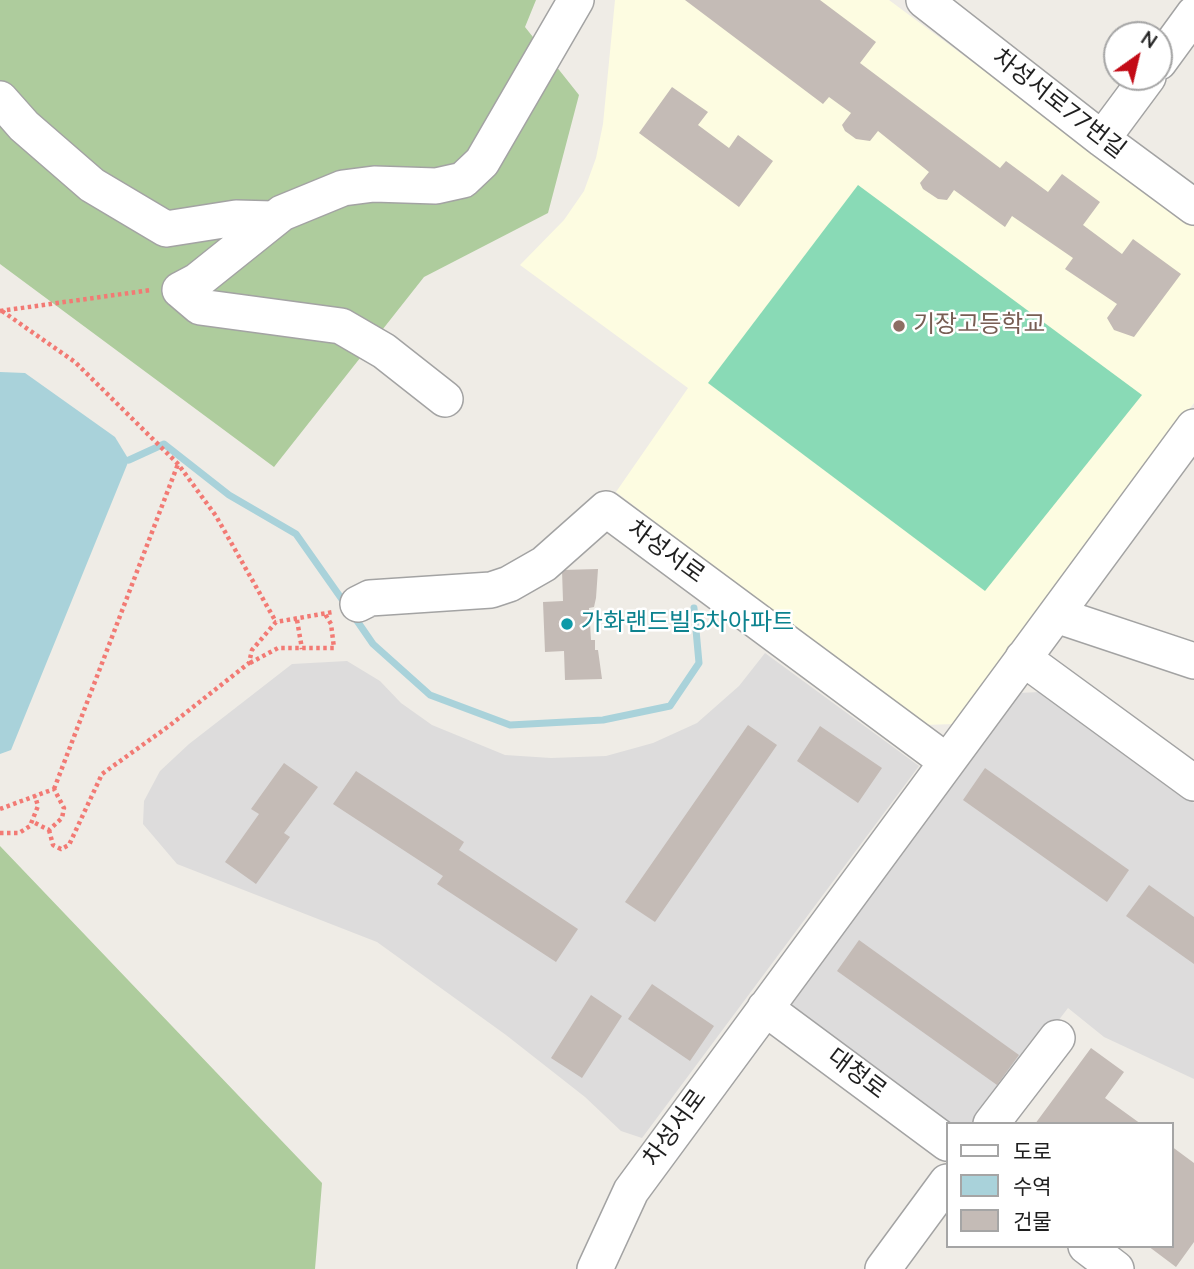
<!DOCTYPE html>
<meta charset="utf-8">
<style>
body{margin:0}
#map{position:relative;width:1194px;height:1269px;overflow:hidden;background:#efece6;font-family:"Nunito Sans","Noto Sans KR",sans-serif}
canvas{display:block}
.legend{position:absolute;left:946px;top:1122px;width:228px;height:126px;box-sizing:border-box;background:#fff;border:2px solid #a5a5a5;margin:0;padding:9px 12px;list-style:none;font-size:21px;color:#1f1f1f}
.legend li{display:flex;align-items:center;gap:14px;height:35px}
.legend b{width:35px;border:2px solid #a5a5a5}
.north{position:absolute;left:1103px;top:21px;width:70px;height:70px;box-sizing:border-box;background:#fff;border:2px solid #a5a5a5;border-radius:50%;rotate:34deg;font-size:19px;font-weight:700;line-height:28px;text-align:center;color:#1f1f1f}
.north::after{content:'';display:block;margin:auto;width:24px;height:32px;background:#c30b16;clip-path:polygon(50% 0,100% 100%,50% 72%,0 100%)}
</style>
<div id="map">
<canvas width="1194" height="1269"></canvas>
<ul class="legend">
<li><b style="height:9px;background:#fff"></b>도로</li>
<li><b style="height:19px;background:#a9d2da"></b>수역</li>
<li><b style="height:19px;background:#c4bbb6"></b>건물</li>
</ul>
<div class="north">N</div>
</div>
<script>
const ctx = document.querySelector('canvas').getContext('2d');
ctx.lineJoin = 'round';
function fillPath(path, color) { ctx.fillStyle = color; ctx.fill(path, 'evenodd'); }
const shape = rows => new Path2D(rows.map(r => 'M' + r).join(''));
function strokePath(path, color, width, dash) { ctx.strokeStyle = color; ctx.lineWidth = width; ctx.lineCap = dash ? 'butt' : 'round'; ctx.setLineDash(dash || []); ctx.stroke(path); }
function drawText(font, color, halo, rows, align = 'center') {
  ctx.font = font + ' "Nunito Sans","Noto Sans KR",sans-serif'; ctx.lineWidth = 5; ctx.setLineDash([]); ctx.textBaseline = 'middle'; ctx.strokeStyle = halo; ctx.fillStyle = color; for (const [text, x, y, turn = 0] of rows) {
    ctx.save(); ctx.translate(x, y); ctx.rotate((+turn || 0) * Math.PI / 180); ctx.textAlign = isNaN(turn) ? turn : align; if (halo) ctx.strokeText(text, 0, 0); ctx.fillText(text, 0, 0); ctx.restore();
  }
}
fillPath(shape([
 [765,653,919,766,642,1138,621,1131,585,1097,506,1035,377,942,177,864,143,824,144,801,160,771,189,744,292,664,347,661,380,681,401,703,432,725,505,755,551,758,606,756,653,743,697,723,739,686],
 [1041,692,1194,803,1194,1079,1104,1037,1068,1008,979,1124,947,1124,794,1012,791,999,1017,693]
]), '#dddcdc');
fillPath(shape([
 [615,0,889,0,1194,227,1194,403,956,724,922,725,616,492,688,388,520,265,564,220,584,191,596,158,603,124]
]), '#fdfce1');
fillPath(shape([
 [0,0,536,0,525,27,579,95,548,213,424,277,274,467,0,264],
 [0,846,322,1183,315,1269,0,1269]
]), '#aecc9d');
fillPath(shape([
 [858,185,1142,395,985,591,708,383]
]), '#89dab6');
fillPath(shape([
 [0,372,25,373,115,437,129,460,11,750,0,754]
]), '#a9d2da');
strokePath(shape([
 [129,460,164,444,229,495,296,534,346,605],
 [353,615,373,644,430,695,510,725,603,720,670,706,699,663,694,608]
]), '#a9d2da', 7);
fillPath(shape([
 [685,0,820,0,876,42,860,63,1000,168,1006,161,1048,192,1062,174,1100,202,1083,225,1122,254,1133,239,1181,274,1134,337,1114,330,1107,318,1117,304,1065,269,1073,258,1012,216,1005,227,954,190,947,200,938,199,923,189,920,183,929,172,878,131,870,141,856,139,845,131,842,125,851,113,829,97,823,104],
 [672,87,708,112,698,125,729,148,738,135,773,161,739,207,639,133],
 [598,569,596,598,594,607,589,608,591,640,595,640,595,650,598,650,602,679,565,680,564,651,545,652,543,602,563,601,562,570],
 [748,725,777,745,655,922,625,902],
 [820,726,882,768,858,803,797,761],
 [284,763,318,787,284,833,290,837,256,884,225,862,259,814,251,809],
 [985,768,1129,870,1107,902,963,800],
 [356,771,464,842,459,850,578,929,556,962,437,884,443,876,333,804],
 [1149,885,1194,917,1194,964,1126,916],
 [859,940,1019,1055,997,1085,837,971],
 [652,984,714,1026,690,1061,628,1019],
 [591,995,622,1016,582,1078,551,1058],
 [1091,1048,1124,1072,1105,1098,1141,1124,1035,1124],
 [1171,1146,1194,1163,1194,1242,1176,1267,1148,1246,1171,1246]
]), '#c4bbb6');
const minor = shape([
 [924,0,1102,139,1194,207],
 [1159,62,1194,14],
 [0,99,24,126,92,185,166,229,236,218,273,219],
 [1102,139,1148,77],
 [180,290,197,281,282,213,343,188,374,184,436,186,463,180,482,162,576,0],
 [180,290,200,307,341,326,384,351,445,399],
 [358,604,370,598,491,590,509,584,544,564,606,509,946,761],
 [1056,615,1194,661],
 [1023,658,1194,783],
 [765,1008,947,1143],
 [991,1124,1057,1038],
 [1086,1246,1116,1269],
 [595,1269,631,1191,1194,427],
 [883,1269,947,1182]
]);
strokePath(minor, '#a3a3a3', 38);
strokePath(shape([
 [0,311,151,290],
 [2,311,75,362,178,464,216,516,276,622],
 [297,620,302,649],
 [250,663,278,648,334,648,331,624,325,614],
 [54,789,178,464],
 [0,809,54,789,64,808,62,818,49,830,33,822],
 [49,830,53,845,61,849,69,845,102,774,169,726,249,663,252,650,276,622,333,612],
 [0,833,19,833,30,826,38,806,35,796]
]), '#f27a74', 4.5, [3.5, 3.5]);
strokePath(minor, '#fff', 35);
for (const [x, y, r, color] of [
 [899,326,7,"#8d6e63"],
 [567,624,7,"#0f9aa8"]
]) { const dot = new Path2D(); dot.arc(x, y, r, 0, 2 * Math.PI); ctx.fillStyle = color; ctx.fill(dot); strokePath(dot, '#fff', 2.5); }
drawText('24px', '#1f1f1f', '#fff', [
 ["차성서로77번길",1058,105,38],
 ["차성서로",665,553,36],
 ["대청로",856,1075,37],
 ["차성서로",676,1129,-54]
]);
drawText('24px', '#785e54', '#fff', [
 ["기장고등학교",913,326]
], 'left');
drawText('24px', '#0d838f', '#fff', [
 ["가화랜드빌5차아파트",581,624]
], 'left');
</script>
